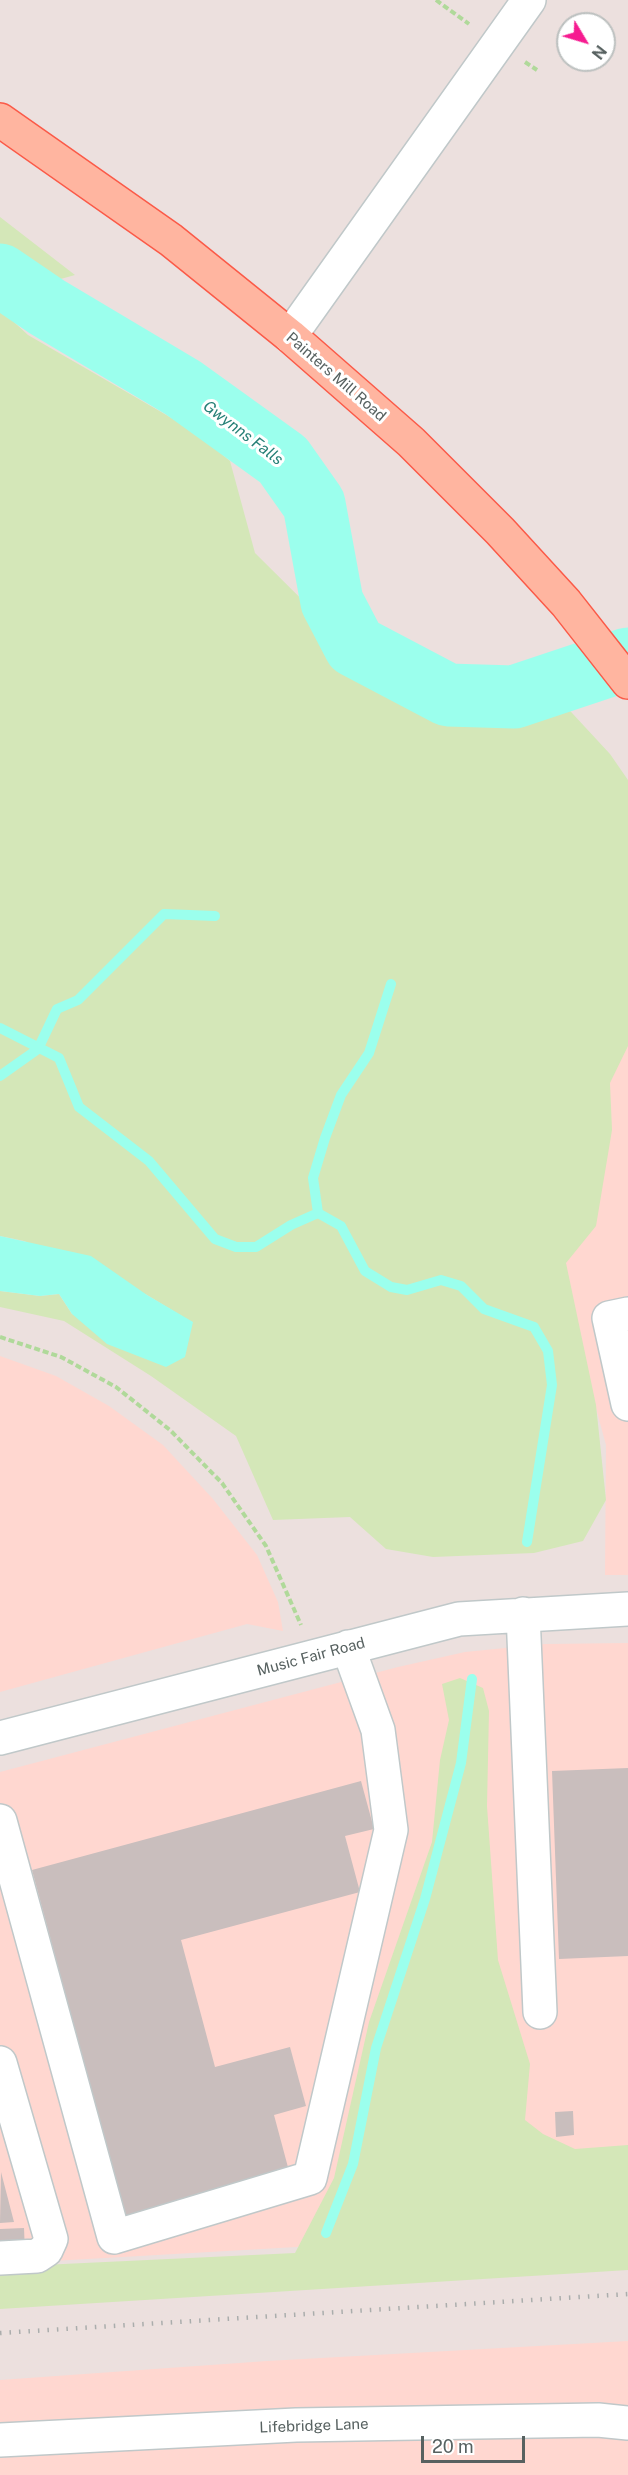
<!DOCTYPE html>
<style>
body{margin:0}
#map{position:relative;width:628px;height:2475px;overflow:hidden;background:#ece0de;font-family:"Public Sans",sans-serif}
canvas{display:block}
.north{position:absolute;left:556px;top:12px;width:60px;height:60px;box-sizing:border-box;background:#fff;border:2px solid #bcc0bf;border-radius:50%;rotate:128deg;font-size:16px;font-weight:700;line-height:24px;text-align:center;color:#576160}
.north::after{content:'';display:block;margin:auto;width:21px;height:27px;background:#f61b90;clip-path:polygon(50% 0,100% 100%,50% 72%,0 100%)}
.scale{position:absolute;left:421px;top:2436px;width:104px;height:27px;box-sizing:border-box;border:3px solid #576160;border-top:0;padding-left:8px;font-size:18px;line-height:21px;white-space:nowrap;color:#576160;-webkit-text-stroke:4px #fff;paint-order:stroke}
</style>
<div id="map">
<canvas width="628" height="2475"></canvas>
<div class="north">N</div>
<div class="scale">20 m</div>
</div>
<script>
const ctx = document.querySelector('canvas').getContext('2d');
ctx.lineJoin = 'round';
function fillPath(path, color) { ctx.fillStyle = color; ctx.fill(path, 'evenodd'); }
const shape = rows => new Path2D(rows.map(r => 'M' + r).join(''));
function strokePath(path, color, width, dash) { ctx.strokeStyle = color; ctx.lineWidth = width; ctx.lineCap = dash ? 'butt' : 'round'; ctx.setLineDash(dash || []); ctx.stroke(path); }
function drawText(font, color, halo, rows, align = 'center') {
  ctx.font = font + ' "Public Sans",sans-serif'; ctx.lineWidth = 6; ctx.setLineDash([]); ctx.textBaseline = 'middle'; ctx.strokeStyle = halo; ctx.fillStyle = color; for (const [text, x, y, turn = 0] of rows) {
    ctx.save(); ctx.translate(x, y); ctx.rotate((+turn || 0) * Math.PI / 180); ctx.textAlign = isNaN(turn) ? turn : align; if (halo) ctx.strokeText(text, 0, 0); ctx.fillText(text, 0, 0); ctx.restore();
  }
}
fillPath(shape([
 [628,879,628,1575,605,1575,606,1445,473,956],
 [0,1356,56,1376,109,1406,163,1445,213,1499,257,1555,278,1602,283,1631,247,1624,0,1692],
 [628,1643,628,2228,0,2264,0,1772,398,1667,465,1652,545,1644],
 [628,2341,628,2475,0,2475,0,2380,267,2361]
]), '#ffd7d0');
fillPath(shape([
 [0,217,75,275,0,296],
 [0,309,28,335,194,431,230,461,255,553,390,687,432,710,560,700,610,754,628,780,628,1046,610,1083,612,1130,596,1226,566,1263,596,1405,606,1500,583,1541,534,1553,433,1557,386,1549,350,1517,273,1520,236,1436,151,1376,64,1321,0,1307,0,1291,40,1296,59,1294,72,1314,193,1323,147,1295,24,1241,0,1236],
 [460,1678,483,1688,489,1711,487,1806,498,1960,530,2064,525,2120,543,2134,575,2149,628,2145,628,2270,0,2309,0,2267,295,2253,334,2178,369,2022,432,1842,440,1760,449,1720,442,1684]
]), '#d4e7b8');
fillPath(shape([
 [0,1236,91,1256,147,1295,193,1322,185,1357,166,1367,107,1344,72,1314,59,1294,40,1296,0,1291]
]), '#9bffed');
strokePath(shape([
 [0,1028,59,1058,79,1107,149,1161,215,1239,236,1247,256,1247,291,1225,318,1213,341,1226,365,1271,391,1287,407,1290,441,1280,461,1286,484,1309,534,1327,548,1351,552,1385,527,1542],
 [0,1076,38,1049,57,1009,78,1000,164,914,215,916],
 [318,1213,313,1178,325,1138,341,1095,369,1053,391,984],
 [326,2233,353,2164,376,2048,425,1899,461,1763,472,1679]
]), '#9bffed', 10);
strokePath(shape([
 [0,275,47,307,183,388,283,460,314,504,332,602,355,646,448,695,514,697,628,659]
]), '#9bffed', 63);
fillPath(shape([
 [628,1768,628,1956,559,1959,552,1771],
 [361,1781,374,1829,345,1836,360,1892,181,1940,215,2067,290,2047,306,2106,274,2115,289,2171,125,2216,32,1870],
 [573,2111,574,2135,556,2137,555,2112],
 [1,2172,14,2222,0,2223],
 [24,2228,25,2253,0,2254,0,2229]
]), '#c9bebd');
const minor = shape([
 [290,336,529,0],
 [628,1314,609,1318,628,1404],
 [523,1614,540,2012],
 [0,1738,459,1619,628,1609],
 [0,1821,114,2237,310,2178,391,1830,378,1730,348,1647],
 [0,2063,51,2239,46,2250,37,2256,0,2258],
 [0,2440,296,2425,598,2420,628,2423]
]);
const major = shape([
 [0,120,171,240,290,336,411,442,500,531,566,603,628,682]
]);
strokePath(minor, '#c0c8c9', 36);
strokePath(major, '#fb5a48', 36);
strokePath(shape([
 [436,0,469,24],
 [525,62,537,70],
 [0,1337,61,1357,116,1387,170,1430,222,1483,266,1546,301,1625]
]), '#b0d99a', 4, [6, 3]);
strokePath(minor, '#fff', 33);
strokePath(major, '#ffb5a0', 33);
strokePath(shape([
 [0,2333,628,2294]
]), '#aaadac', 4.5, [1.5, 8]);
drawText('15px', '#576160', '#fff', [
 ["Painters Mill Road",336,377,41],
 ["Music Fair Road",311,1657,-15],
 ["Lifebridge Lane",314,2426,-2]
]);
drawText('italic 16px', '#278077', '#fff', [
 ["Gwynns Falls",243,433,37]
]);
</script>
